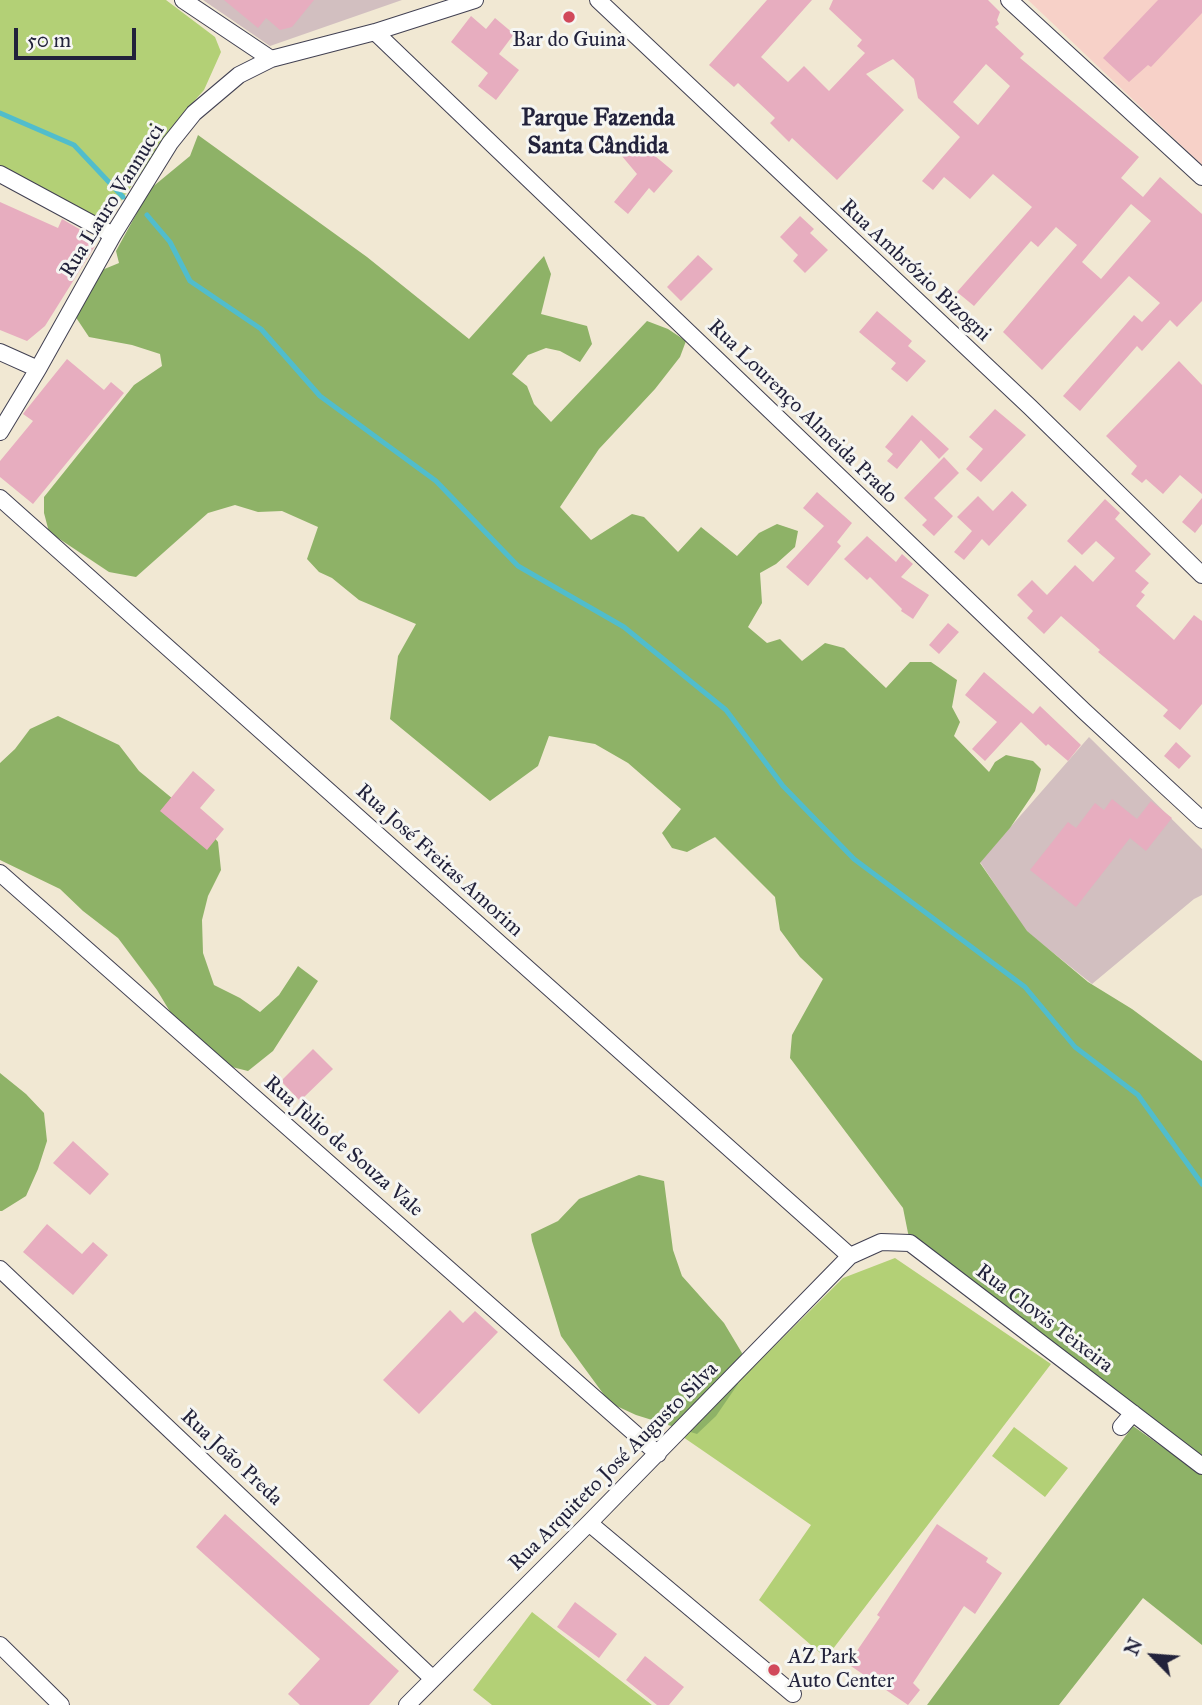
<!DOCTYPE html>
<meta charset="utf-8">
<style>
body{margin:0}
#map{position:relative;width:1202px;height:1705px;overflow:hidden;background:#f1e8d3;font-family:"IM FELL Great Primer",serif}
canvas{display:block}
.north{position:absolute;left:1118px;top:1621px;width:70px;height:70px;-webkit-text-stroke:5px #f6f6f2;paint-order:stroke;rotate:295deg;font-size:19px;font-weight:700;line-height:28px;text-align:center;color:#22223b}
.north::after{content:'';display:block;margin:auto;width:24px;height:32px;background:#22223b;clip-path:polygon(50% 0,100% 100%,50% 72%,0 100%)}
.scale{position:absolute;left:14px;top:28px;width:122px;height:32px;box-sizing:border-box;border:4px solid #22223b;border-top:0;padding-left:9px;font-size:21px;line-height:24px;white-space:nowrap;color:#22223b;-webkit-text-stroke:5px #f6f6f2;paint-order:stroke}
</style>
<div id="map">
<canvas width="1202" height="1705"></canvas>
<div class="north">N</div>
<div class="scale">50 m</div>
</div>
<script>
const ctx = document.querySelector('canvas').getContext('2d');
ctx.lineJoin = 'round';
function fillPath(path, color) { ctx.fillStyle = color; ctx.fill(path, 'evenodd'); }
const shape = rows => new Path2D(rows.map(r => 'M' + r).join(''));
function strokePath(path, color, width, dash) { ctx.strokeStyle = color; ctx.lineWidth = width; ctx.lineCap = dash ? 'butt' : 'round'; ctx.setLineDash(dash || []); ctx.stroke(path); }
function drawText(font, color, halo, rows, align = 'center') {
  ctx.font = font + ' "IM FELL Great Primer",serif'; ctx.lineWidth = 6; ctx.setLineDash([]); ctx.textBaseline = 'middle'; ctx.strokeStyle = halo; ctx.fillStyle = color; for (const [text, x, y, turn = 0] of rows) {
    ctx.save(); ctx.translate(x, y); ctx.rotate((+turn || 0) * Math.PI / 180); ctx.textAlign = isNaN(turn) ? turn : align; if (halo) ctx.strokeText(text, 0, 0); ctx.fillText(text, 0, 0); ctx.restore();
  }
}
fillPath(shape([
 [1028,0,1202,0,1202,165]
]), '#f7d1c8');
fillPath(shape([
 [203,0,402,0,270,46],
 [1089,737,1202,849,1202,895,1194,899,1092,984,1026,931,980,862]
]), '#d2bfc0');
fillPath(shape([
 [0,0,166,0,215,37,221,52,204,90,181,116,106,222,0,169],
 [895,1258,1051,1364,826,1658,759,1600,811,1525,683,1437,843,1278],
 [1014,1427,1068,1468,1045,1497,992,1456],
 [532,1612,652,1705,492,1705,473,1690]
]), '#b3d076');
fillPath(shape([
 [198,135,367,257,469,339,544,256,551,274,541,314,587,326,592,344,580,362,560,351,546,348,528,355,512,374,527,386,534,404,551,422,647,321,668,329,686,341,680,357,655,389,599,449,560,507,591,540,632,514,644,517,678,552,701,527,737,556,759,533,777,524,798,531,795,547,776,564,760,573,762,603,748,627,767,643,780,639,802,661,825,643,844,648,886,688,910,662,931,662,957,680,952,707,960,722,954,736,989,772,995,762,1006,755,1033,761,1041,769,1035,791,1010,828,980,863,1027,931,1088,982,1132,1009,1202,1061,1202,1466,910,1243,903,1208,790,1058,792,1035,823,979,800,957,780,930,775,897,715,837,687,852,672,848,662,833,681,809,628,763,595,744,549,736,538,766,490,801,390,719,398,656,416,624,359,600,332,578,319,572,307,559,318,527,282,511,258,512,235,505,208,513,136,577,109,572,49,532,44,513,44,497,134,385,162,366,160,354,132,345,89,337,75,316,102,270,119,263,116,251,150,189,190,156],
 [58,716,119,745,139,771,201,822,218,842,221,870,208,896,202,920,203,953,214,985,240,998,260,1012,279,995,298,966,318,981,273,1051,248,1071,224,1065,193,1050,157,990,118,938,83,911,60,889,0,860,0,763,15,749,30,729],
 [0,1073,26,1094,44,1113,47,1141,38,1169,26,1196,2,1211,0,1211],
 [639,1175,664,1181,673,1250,682,1276,724,1323,742,1353,738,1384,716,1416,697,1434,636,1415,610,1403,561,1336,532,1241,531,1234,558,1221,579,1199],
 [1133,1426,1202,1475,1202,1645,1143,1598,1059,1705,927,1705]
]), '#8eb267');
strokePath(shape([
 [0,113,74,145,123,197],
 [147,215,170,242,190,281,261,329,320,396,436,481,518,566,624,627,726,710,783,786,854,859,1025,987,1075,1047,1138,1095,1202,1184]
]), '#51bdcc', 5);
fillPath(shape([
 [224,0,314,0,292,27,280,30,266,18,258,28],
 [767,0,812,0,761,57,788,82,804,66,829,91,865,53,857,46,862,40,829,9,833,0,988,0,1000,12,997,20,999,24,995,27,1024,54,1020,58,1139,157,1121,178,1143,197,1160,177,1202,214,1202,301,1177,327,1170,320,1142,351,1137,346,1080,411,1063,396,1134,315,1142,322,1160,303,1129,276,1042,370,1003,332,1077,245,1056,227,1038,247,1031,241,974,306,957,292,1032,207,993,174,970,199,944,177,933,190,922,181,960,137,918,98,914,79,893,59,866,74,904,110,837,180,792,138,789,142,770,123,775,118,738,83,734,87,709,65],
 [986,64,1010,86,978,125,953,102],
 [1131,204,1151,221,1101,279,1082,262],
 [1158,0,1202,0,1202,13,1151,67,1148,65,1129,82,1103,58],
 [471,16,486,29,495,18,514,34,499,54,519,70,496,100,478,86,488,73,451,42],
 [640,138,655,156,673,171,654,193,649,188,628,214,614,202,637,174,621,155],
 [0,202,58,228,62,219,88,234,85,241,95,246,45,326,27,341,0,330],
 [800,216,814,229,810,233,828,250,805,273,793,261,798,255,780,237],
 [698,255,713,269,681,301,667,287],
 [877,311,912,341,908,346,926,361,907,382,891,369,896,363,859,332],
 [67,359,104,390,111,382,124,393,33,504,0,477,0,461,33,421,23,414,26,410],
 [1179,361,1202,385,1202,494,1180,475,1163,494,1146,479,1142,483,1131,474,1137,466,1106,436],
 [995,409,1026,435,981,482,966,469,983,449,969,437],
 [912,415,949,449,939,459,921,440,897,469,887,461,893,454,885,447],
 [944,457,959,473,934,498,953,516,934,536,922,525,927,520,904,498],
 [1012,491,1027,505,989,546,982,539,964,560,954,552,972,531,957,517,978,496,993,511],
 [817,492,852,523,837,542,841,546,808,586,786,567,824,526,803,508],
 [1202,498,1202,524,1195,533,1182,522],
 [1105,499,1120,513,1115,519,1151,554,1135,571,1149,583,1141,592,1145,595,1136,606,1174,640,1194,615,1202,621,1202,704,1180,730,1163,716,1168,710,1098,652,1100,650,1061,616,1044,634,1027,618,1033,611,1017,595,1032,580,1047,595,1075,565,1093,582,1115,558,1096,541,1082,555,1067,541],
 [867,536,896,562,902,554,913,564,901,577,929,595,913,619,901,611,902,609,870,577,867,580,844,559],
 [948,623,959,632,939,654,929,645],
 [984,672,1033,714,1040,706,1081,745,1068,761,1048,744,1046,746,1021,722,985,761,972,749,997,722,965,695],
 [1176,742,1191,756,1179,769,1164,756],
 [193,771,215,790,200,808,224,829,207,850,160,811],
 [1112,799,1137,819,1151,801,1172,818,1146,851,1130,838,1076,907,1030,870,1068,822,1076,828,1095,803,1104,810],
 [313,1049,333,1069,300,1101,281,1081],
 [73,1141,109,1174,90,1195,53,1163],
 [47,1224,82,1254,93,1242,108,1255,73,1295,23,1252],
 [450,1310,463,1323,475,1311,498,1332,419,1414,383,1380],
 [225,1514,399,1671,369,1705,300,1705,288,1694,320,1659,196,1547],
 [937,1524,988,1558,986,1562,1002,1573,975,1614,964,1606,913,1683,920,1690,908,1705,848,1664,880,1617,877,1615,883,1606],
 [575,1602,617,1634,599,1658,557,1627],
 [645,1656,684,1687,669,1705,657,1705,626,1680]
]), '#e7adbf');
const minor = shape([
 [183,0,271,59],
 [598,0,1030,407,1202,575],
 [1009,0,1202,177],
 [375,32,1084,711,1202,820],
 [0,174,113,235],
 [0,352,38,369],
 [0,432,38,369,113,235,170,143,194,113,239,75,271,59,375,32,475,0],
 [0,498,850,1256],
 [0,873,658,1454],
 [0,1269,432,1678],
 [1121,1427,1133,1413],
 [589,1523,793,1694],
 [0,1645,61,1705],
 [407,1705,589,1523,850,1256,881,1242,910,1243,1202,1466]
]);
strokePath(minor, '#414052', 18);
strokePath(minor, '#fff', 16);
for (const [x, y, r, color] of [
 [569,17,7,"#d1495b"],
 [774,1670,7,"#d1495b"]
]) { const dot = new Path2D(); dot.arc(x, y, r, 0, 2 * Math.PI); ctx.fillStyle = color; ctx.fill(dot); strokePath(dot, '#f6f6f2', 2.5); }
drawText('21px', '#22223b', '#f6f6f2', [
 ["Bar do Guina",569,41],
 ["AZ Park",788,1658,"left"],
 ["Auto Center",788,1682,"left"]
]);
drawText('21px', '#22223b', '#f6f6f2', [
 ["Rua Lauro Vannucci",113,201,-58],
 ["Rua Ambrózio Bizogni",915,271,43],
 ["Rua Lourenço Almeida Prado",802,412,44],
 ["Rua José Freitas Amorim",439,861,42],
 ["Rua Jùlio de Souza Vale",343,1147,41],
 ["Rua Clovis Teixeira",1044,1319,37],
 ["Rua João Preda",231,1458,43],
 ["Rua Arquiteto José Augusto Silva",614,1467,-45]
]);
drawText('bold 24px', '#22223b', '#f6f6f2', [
 ["Parque Fazenda",598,119],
 ["Santa Cândida",598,147]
]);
</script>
